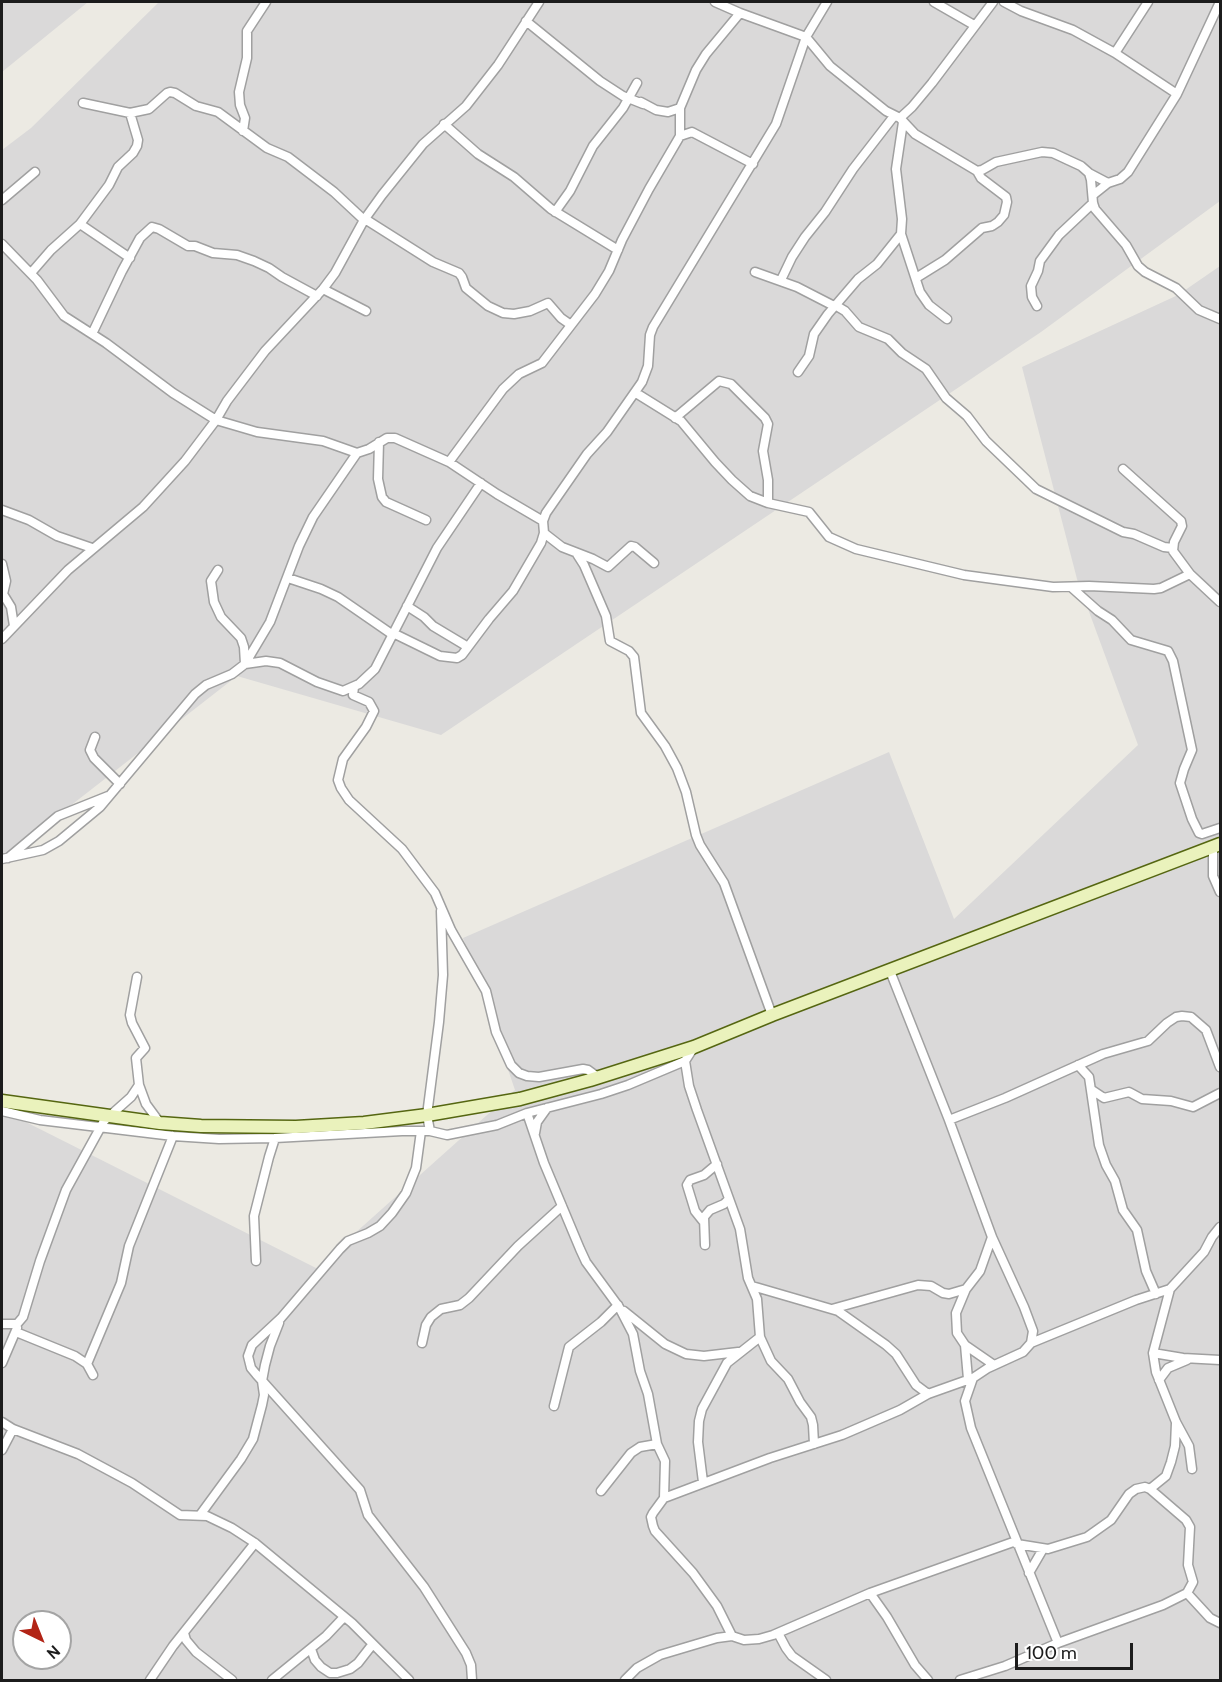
<!DOCTYPE html>
<style>
body{margin:0}
#map{position:relative;width:1222px;height:1682px;overflow:hidden;background:#eceae3;font-family:Cabin,sans-serif}
canvas{display:block}
.frame{position:absolute;inset:0;border:3px solid #1c1c1c;pointer-events:none}
.north{position:absolute;left:12px;top:1610px;width:60px;height:60px;box-sizing:border-box;background:#fff;border:2px solid #a4a4a4;border-radius:50%;rotate:137deg;font-size:16px;font-weight:700;line-height:24px;text-align:center;color:#1c1c1c}
.north::after{content:'';display:block;margin:auto;width:21px;height:27px;background:#b22416;clip-path:polygon(50% 0,100% 100%,50% 72%,0 100%)}
.scale{position:absolute;left:1015px;top:1643px;width:118px;height:27px;box-sizing:border-box;border:3px solid #1c1c1c;border-top:0;padding-left:8px;font-size:18px;line-height:21px;white-space:nowrap;color:#1c1c1c;-webkit-text-stroke:4px #fff;paint-order:stroke}
</style>
<div id="map">
<canvas width="1222" height="1682"></canvas>
<div class="frame"></div>
<div class="north">N</div>
<div class="scale">100 m</div>
</div>
<script>
const ctx = document.querySelector('canvas').getContext('2d');
ctx.lineJoin = 'round';
function fillPath(path, color) { ctx.fillStyle = color; ctx.fill(path, 'evenodd'); }
const shape = rows => new Path2D(rows.map(r => 'M' + r).join(''));
function strokePath(path, color, width, dash) { ctx.strokeStyle = color; ctx.lineWidth = width; ctx.lineCap = dash ? 'butt' : 'round'; ctx.setLineDash(dash || []); ctx.stroke(path); }
fillPath(shape([
 [2,2,88,2,2,72],
 [159,2,1220,2,1220,201,1041,332,441,735,237,676,2,859,2,150,31,128],
 [1220,266,1220,1680,4,1680,2,1679,2,1110,316,1268,515,1090,463,938,889,752,954,919,1138,745,1077,579,1022,367,1178,295],
 [24,1622,60,1622,60,1658,24,1658]
]), '#dad9d9');
const minor = shape([
 [715,2,740,13,806,37,830,66,886,111,900,118,915,134,977,171,982,170,996,162,1042,152,1053,153,1081,166,1089,173,1091,180,1093,203,1095,209,1126,245,1138,266,1145,272,1176,288,1199,310,1220,319],
 [934,2,974,25],
 [1004,2,1021,11,1073,30,1115,53,1177,94],
 [526,21,600,81,623,96,643,104],
 [1115,53,1148,2],
 [641,102,656,110,668,112,680,108],
 [83,103,130,113,149,109,167,93,170,92,175,93,196,106,218,112,267,148,288,157,334,192,364,220],
 [900,118,912,107,932,83,993,2],
 [444,124,478,154,514,177,551,209,618,250],
 [243,131,245,118,240,105,239,92,247,58,247,31,266,2],
 [680,136,692,132,753,164],
 [1089,173,1108,183],
 [1093,195,1108,183,1120,179,1128,172,1177,94,1220,2],
 [2,200,35,172],
 [555,212,570,191,593,146,623,108,637,83],
 [365,219,433,262,459,273,462,277,466,288,488,306,503,313,514,314,530,311,548,303,561,318,571,325],
 [80,224,109,185,118,167,133,153,137,146,138,140,130,113],
 [901,234,920,292,929,305,947,319],
 [2,244,37,280,64,316,106,343,173,393,216,420,257,432,323,441,357,453,369,449,387,438,395,438,449,462,497,494,543,521],
 [755,272,797,287,834,306],
 [31,273,51,250,80,224,130,258],
 [916,278,945,260,982,228,992,226,998,222,1004,215,1007,202,1006,197,981,178,977,171],
 [781,280,792,257,805,237,825,212,853,169,894,116],
 [323,289,366,311],
 [835,305,845,311,859,327,888,339,902,353,926,369,946,398,967,416,986,441,1036,489,1123,532,1134,534,1164,547,1173,548],
 [1037,306,1032,297,1031,286,1038,271,1040,261,1059,235,1093,203],
 [92,334,122,271,140,238,152,227,159,229,188,246,195,246,213,253,237,255,254,261,269,268,282,277,317,296],
 [798,372,809,356,814,334,828,314,858,279,877,264,901,234,902,219,896,169,903,122],
 [636,393,681,421,715,462,732,480,750,496,768,503,809,512,829,537,856,549,964,575,1053,587,1089,586,1154,589,1161,588,1190,574],
 [675,418,719,381,731,384,765,418,768,424,763,451,768,480,768,503],
 [379,442,378,479,382,497,386,502,426,520],
 [449,462,503,389,519,374,542,363,595,294,609,271,622,240,649,189,680,136,680,108,696,70,706,54,740,13],
 [1123,469,1181,521,1182,526,1174,542,1173,551,1190,574,1220,602],
 [2,510,29,520,57,536,92,548],
 [544,533,562,547,593,559,608,567,631,546,635,547,654,563],
 [577,554,584,565,606,616,610,641,629,651,634,657,641,713,665,746,677,768,686,792,696,835,700,845,724,883,772,1015],
 [2,564,6,581,3,594,11,607,14,626],
 [218,570,211,581,214,602,221,617,241,638,244,647,245,664,270,622,299,546,313,517,357,453],
 [288,578,321,589,338,597,393,635],
 [1071,587,1098,611,1112,620,1131,640,1168,651,1173,661,1192,750,1184,769,1180,783,1192,819,1199,833,1202,834,1220,828],
 [407,606,424,617,433,626,468,647],
 [393,633,440,656,457,658,462,655,489,619,513,591,541,543,544,533,543,521,546,513,587,454,607,432,642,382,648,366,650,335,653,327,776,124,806,37,827,2],
 [2,639,68,570,143,507,185,461,216,420,227,401,265,351,323,289,335,273,364,220,382,195,423,144,466,106,498,65,539,2],
 [354,687,353,695,369,702,374,711,366,727,343,759,338,780,341,788,349,800,402,849,435,893,451,930,486,991,496,1032,511,1065,519,1073,527,1076,539,1077,583,1069,588,1070,599,1078],
 [95,737,90,750,94,758,120,784],
 [1213,847,1213,876,1220,892],
 [8,858,58,816,108,796],
 [2,859,43,850,59,841,100,807,195,694,206,685,232,674,245,664,266,661,280,663,317,682,343,691,359,684,375,669,437,548,481,483],
 [890,971,949,1120,992,1237,1024,1307,1033,1331,1031,1343,1023,1352,988,1368,973,1378,965,1401,971,1428,1058,1643],
 [137,977,130,1015,132,1023,145,1048,136,1058,139,1085,146,1104,160,1123],
 [685,1061,689,1086,697,1110,740,1229,748,1278,757,1299,760,1337,771,1361,788,1379,800,1402,811,1417,813,1425,814,1444],
 [1078,1065,1089,1077,1099,1145,1106,1165,1115,1181,1123,1210,1137,1230,1146,1271,1156,1294],
 [1092,1090,1104,1098,1129,1092,1142,1099,1171,1101,1193,1107,1220,1093],
 [2,1111,40,1120,173,1136,219,1139,275,1138,402,1131,430,1131,447,1135,497,1125,527,1113,601,1094,628,1085,685,1061,694,1047],
 [527,1113,544,1163,580,1249,586,1262,619,1307,633,1334,640,1371,648,1394,657,1444,665,1461,664,1498,653,1513,651,1517,653,1526,655,1531,693,1573,717,1606,732,1636],
 [949,1120,1005,1098,1103,1054,1148,1041,1167,1023,1176,1017,1182,1016,1191,1017,1206,1030,1220,1067],
 [421,1131,416,1168,406,1193,392,1213,380,1226,368,1233,348,1241,340,1249,281,1318,252,1345,248,1356,251,1368,256,1374,360,1490,368,1515,424,1587,466,1653,471,1665,472,1680],
 [430,1131,427,1115,439,1022,443,975,441,911],
 [535,1133,537,1122,547,1108],
 [703,1221,695,1211,687,1185,690,1180,704,1175,717,1164],
 [705,1245,704,1217,710,1210,724,1204,729,1199],
 [256,1261,254,1216,269,1157,275,1138],
 [752,1286,838,1311,886,1345,896,1354,916,1385,928,1394],
 [966,1289,956,1313,957,1333,965,1345,994,1365],
 [832,1309,918,1285,931,1286,943,1293,949,1294,966,1289,980,1271,992,1237],
 [624,1311,665,1344,686,1354,704,1356,738,1352],
 [2,1324,17,1324,23,1317,40,1261,66,1190,104,1121,131,1097,139,1085],
 [16,1332,75,1356,87,1364,93,1375],
 [422,1343,426,1325,431,1317,441,1309,460,1305,469,1298,518,1246,562,1206],
 [1031,1343,1136,1300,1170,1289],
 [965,1345,968,1379],
 [1153,1353,1183,1358,1220,1360],
 [2,1363,17,1328],
 [87,1364,121,1283,129,1246,173,1136],
 [1159,1380,1168,1368,1187,1360],
 [554,1406,569,1347,601,1322,618,1305],
 [2,1422,13,1429,78,1454,132,1483,180,1515,207,1516,232,1528,255,1543,352,1623,409,1680],
 [2,1450,13,1429],
 [1192,1469,1189,1446,1176,1422,1156,1372,1153,1353,1170,1289,1204,1252,1212,1237,1220,1227],
 [703,1482,698,1442,699,1421,702,1409,727,1363,760,1337],
 [1150,1489,1166,1476,1171,1462,1175,1446,1176,1423],
 [601,1491,631,1453,640,1447,657,1444],
 [664,1498,770,1458,842,1435,900,1410,928,1394,973,1378],
 [200,1515,241,1459,253,1439,262,1405,264,1395,262,1381,265,1365,270,1346,279,1323],
 [1029,1573,1043,1549],
 [870,1593,887,1617,915,1665,928,1680],
 [1187,1593,1210,1618,1220,1623],
 [184,1633,186,1640,196,1652,232,1680],
 [778,1633,786,1648,792,1656,826,1680],
 [311,1649,315,1660,321,1667,330,1673,337,1673,350,1669,358,1663,372,1645],
 [150,1680,173,1646,255,1543],
 [272,1680,326,1636,344,1617],
 [625,1680,637,1668,660,1655,717,1638,732,1636,744,1640,759,1639,773,1635,870,1593,1016,1541],
 [960,1680,1005,1666,1058,1643,1163,1605,1187,1593,1193,1582,1188,1565,1190,1527,1186,1520,1150,1489,1145,1487,1136,1489,1129,1494,1111,1520,1087,1537,1048,1549,1017,1544]
]);
const secondary = shape([
 [2,1101,160,1123,201,1126,296,1127,364,1123,427,1115,520,1099,590,1080,694,1047,772,1015,1220,844]
]);
strokePath(minor, '#a0a0a0', 11);
strokePath(secondary, '#561', 15);
strokePath(minor, '#fff', 8);
strokePath(secondary, '#eaf2bc', 12);
</script>
